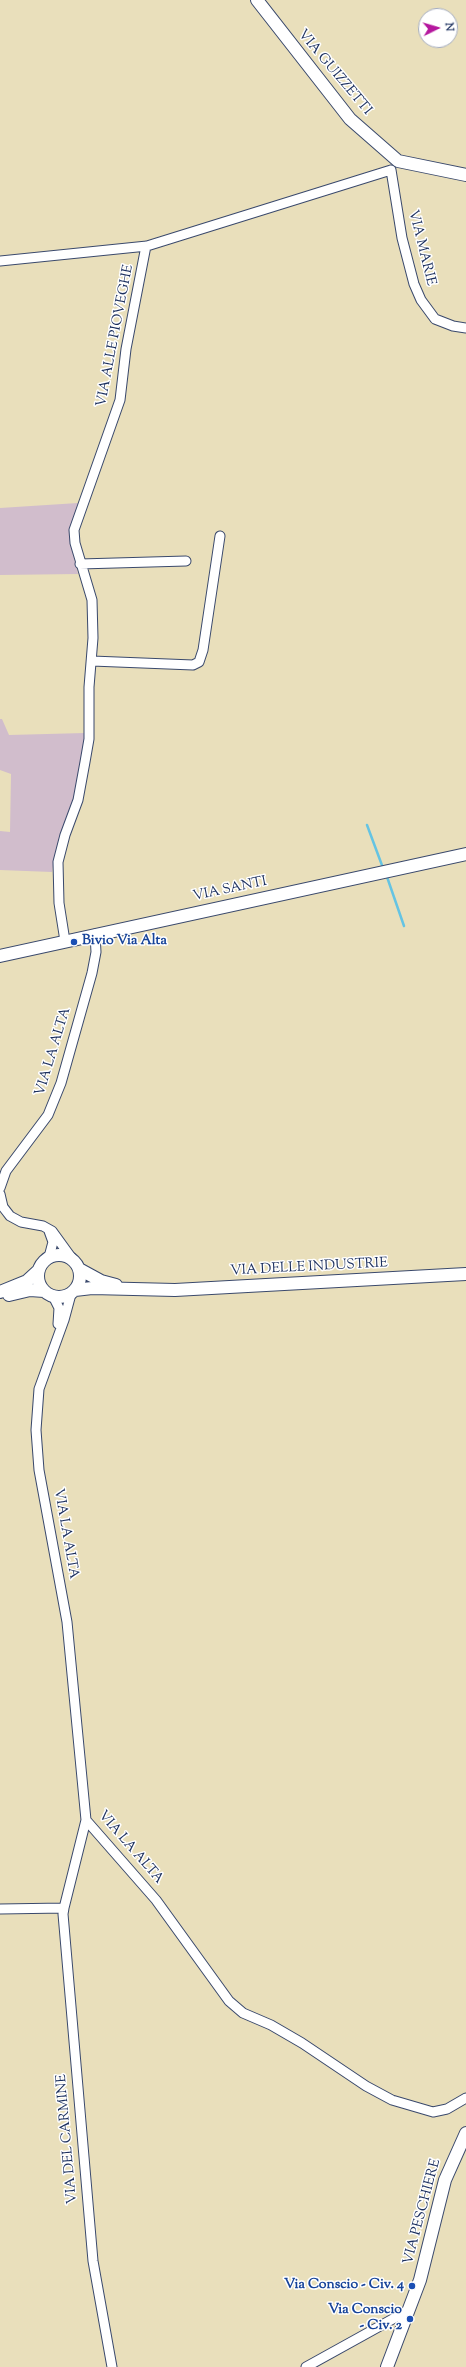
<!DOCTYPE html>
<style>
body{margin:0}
#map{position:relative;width:466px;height:2367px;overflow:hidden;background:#e9dfbb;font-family:"Sorts Mill Goudy",serif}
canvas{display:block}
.north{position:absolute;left:418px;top:8px;width:40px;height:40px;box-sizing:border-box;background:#fff;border:1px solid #a4acbf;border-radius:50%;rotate:85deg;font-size:11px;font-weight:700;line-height:16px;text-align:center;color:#1b2f5e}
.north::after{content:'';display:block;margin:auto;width:14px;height:18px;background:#b5179e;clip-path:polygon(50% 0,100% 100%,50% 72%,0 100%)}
</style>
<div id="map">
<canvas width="466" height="2367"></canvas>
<div class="north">N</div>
</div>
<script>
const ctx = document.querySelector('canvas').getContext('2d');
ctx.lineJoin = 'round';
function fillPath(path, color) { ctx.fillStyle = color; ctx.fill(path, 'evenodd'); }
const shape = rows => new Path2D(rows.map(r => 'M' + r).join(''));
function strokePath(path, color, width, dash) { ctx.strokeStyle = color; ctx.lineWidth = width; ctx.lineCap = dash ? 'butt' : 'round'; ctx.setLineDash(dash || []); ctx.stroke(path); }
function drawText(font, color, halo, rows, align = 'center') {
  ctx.font = font + ' "Sorts Mill Goudy",serif'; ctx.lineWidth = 3; ctx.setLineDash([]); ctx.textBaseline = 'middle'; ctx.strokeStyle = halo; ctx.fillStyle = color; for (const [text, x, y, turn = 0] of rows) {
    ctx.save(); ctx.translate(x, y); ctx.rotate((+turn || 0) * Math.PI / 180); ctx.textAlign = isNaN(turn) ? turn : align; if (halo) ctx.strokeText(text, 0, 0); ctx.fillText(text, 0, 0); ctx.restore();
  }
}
fillPath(shape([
 [78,503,70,529,72,550,78,574,0,575,0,508],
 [0,719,2,719,9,735,85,733,79,781,55,854,52,872,0,870,0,831,10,832,11,774,0,770]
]), '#d1bdcc');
strokePath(shape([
 [367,825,383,868],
 [386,874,404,926]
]), '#65c4e3', 2.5);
const street = shape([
 [391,170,402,238,414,284,421,300,435,319,453,326,466,328],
 [0,261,147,246,391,170],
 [80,564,186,561],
 [92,661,193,665,199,662,203,650,220,536],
 [65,941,59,903,58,862,65,835,78,800,85,762,89,739,89,687,93,638,92,600,75,543,74,530,120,400,126,349,146,246],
 [0,1188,6,1171,48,1115,61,1083,92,973,96,952,95,934],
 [0,1194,3,1207,10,1216,21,1222,43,1226,52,1231,73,1260],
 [49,1231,53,1242,49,1257],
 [71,1294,64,1320,39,1389,36,1430,39,1470,67,1622,86,1820,156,1900,229,2001,243,2013,271,2025,302,2043,366,2086,392,2100,433,2112,447,2109,466,2098],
 [53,1296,59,1308,58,1324],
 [64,1908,63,1914,93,2261,112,2367],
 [0,1909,64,1908,86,1820],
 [306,2367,409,2310]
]);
const secondary = shape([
 [257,0,350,119,398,161,466,175],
 [0,956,466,854],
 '38 1276a21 21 0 1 1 42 0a21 21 0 1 1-42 0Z',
 [79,1269,101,1281,116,1285],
 [75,1290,92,1288,175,1290,466,1274],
 [0,1292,27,1281,39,1270],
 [9,1295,30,1290,44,1291],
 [387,2367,420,2280,445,2180,466,2133]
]);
strokePath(street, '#3a496c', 11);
strokePath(secondary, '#3a496c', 14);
strokePath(street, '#fff', 9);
strokePath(secondary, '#fff', 12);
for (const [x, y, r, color] of [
 [74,942,4,"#1a4fb4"],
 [412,2286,4,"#1a4fb4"],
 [410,2319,4,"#1a4fb4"]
]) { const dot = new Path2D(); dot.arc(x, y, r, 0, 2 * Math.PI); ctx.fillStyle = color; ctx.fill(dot); strokePath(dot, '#fff', 1.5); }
drawText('14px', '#1b2f5e', '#fff', [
 ["VIA GUIZZETTI",334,73,50],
 ["VIA MARIE",421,248,76],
 ["VIA ALLE PIOVEGHE",116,336,-79],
 ["VIA SANTI",230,890,-12],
 ["VIA LA ALTA",54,1052,-73],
 ["VIA DELLE INDUSTRIE",309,1268,-3],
 ["VIA LA ALTA",65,1534,80],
 ["VIA LA ALTA",130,1848,49],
 ["VIA DEL CARMINE",68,2139,-95],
 ["VIA PESCHIERE",423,2212,-75]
]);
drawText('bold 14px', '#164399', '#fff', [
 ["Bivio Via Alta",82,942,"left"],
 ["Via Conscio - Civ. 4",404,2286],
 ["Via Conscio",402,2311],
 ["- Civ. 2",402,2327]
], 'right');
</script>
